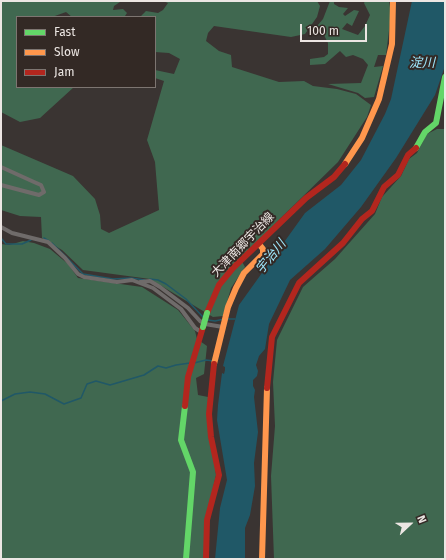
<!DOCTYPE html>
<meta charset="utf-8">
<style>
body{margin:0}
#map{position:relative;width:446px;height:560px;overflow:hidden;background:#3a3432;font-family:"Fira Sans",sans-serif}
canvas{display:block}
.frame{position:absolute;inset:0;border:2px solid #ece6e3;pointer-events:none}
.legend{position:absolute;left:16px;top:16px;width:140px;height:72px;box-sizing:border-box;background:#332925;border:1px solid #7d7571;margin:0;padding:5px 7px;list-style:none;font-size:12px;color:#ece6e3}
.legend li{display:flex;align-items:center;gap:8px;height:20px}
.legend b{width:20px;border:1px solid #7d7571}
.north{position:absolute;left:390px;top:504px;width:40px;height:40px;-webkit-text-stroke:3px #332925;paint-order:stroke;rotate:68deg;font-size:11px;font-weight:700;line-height:16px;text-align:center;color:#ece6e3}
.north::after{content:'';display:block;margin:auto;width:14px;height:18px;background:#ece6e3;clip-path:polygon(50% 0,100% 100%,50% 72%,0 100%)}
.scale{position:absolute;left:300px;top:24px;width:67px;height:18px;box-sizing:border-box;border:2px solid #ece6e3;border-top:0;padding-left:5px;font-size:12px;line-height:14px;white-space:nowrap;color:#ece6e3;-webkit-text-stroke:3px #332925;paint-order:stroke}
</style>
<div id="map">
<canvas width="446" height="560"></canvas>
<div class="frame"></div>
<ul class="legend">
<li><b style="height:5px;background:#63d668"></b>Fast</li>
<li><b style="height:5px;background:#ff974d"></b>Slow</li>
<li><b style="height:5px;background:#b3261e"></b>Jam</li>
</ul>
<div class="north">N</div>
<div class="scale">100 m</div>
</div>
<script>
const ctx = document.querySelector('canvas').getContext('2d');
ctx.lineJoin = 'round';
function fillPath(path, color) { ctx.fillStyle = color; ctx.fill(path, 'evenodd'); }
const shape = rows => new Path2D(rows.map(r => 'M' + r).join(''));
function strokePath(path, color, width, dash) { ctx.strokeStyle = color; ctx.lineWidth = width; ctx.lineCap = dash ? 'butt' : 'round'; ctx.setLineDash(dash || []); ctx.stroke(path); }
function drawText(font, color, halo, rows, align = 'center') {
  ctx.font = font + ' "Fira Sans","Noto Sans JP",sans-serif'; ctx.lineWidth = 4; ctx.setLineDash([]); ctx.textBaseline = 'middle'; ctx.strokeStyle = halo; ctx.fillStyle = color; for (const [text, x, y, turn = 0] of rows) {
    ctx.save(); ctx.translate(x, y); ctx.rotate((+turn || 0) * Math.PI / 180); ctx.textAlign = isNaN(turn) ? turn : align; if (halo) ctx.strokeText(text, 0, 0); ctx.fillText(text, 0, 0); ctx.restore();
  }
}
fillPath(shape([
 [1,1,127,1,120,2,114,6,113,10,123,9,127,13,125,16,113,17,72,17,66,12,52,17,17,17,17,87,74,87,40,118,20,122,1,112],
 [163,1,317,1,320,6,317,17,305,34,291,37,214,26,208,33,206,41,219,51,231,55,232,67,279,82,304,81,313,86,337,89,356,94,371,105,367,117,338,162,240,258,245,267,231,288,223,316,213,317,150,279,83,270,62,250,42,238,41,217,20,216,1,210,1,145,73,176,95,199,100,215,101,229,109,233,159,210,155,162,147,140,164,81,155,78,155,70,174,74,180,59,169,53,155,52,155,17,140,17,146,11,158,13,163,10,168,3],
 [330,1,334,1,334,4,339,7,348,8,343,14,345,16,354,10,359,11,352,26,347,23,342,29,358,35,365,26,370,15,364,3,365,1,389,1,391,14,386,55,378,55,374,67,383,66,374,97,365,98,358,93,328,84,361,83,368,65,363,59,353,55,346,57,340,51,325,64,310,65,310,59,324,57,328,54,328,43,323,33,313,35,312,32,323,19],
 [437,129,445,129,445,559,274,559,271,476,275,426,273,382,277,340,303,287,335,259,375,214,382,197,401,176,409,159,417,153,427,134],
 [23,241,34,243,50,249,68,264,78,278,142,287,178,310,195,331,197,339,207,346,204,374,196,378,198,395,208,397,216,475,207,516,204,559,1,559,1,244,9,245]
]), '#406850');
fillPath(shape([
 [412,1,445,1,445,66,435,95,396,158,361,207,325,249,290,280,269,324,265,349,259,356,256,365,258,371,257,376,253,380,253,386,255,390,254,397,258,432,254,463,255,486,250,515,245,528,245,559,215,559,220,508,227,480,217,420,218,405,222,373,224,374,225,370,225,367,223,366,239,305,305,213,341,185,361,160,385,114,391,99]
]), '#205867');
strokePath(shape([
 [1,238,6,244,22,244,31,240],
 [44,238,49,241],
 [52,243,83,274,113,279,131,278,145,280],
 [150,279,158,280,166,284,186,299,203,317],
 [227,319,235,319],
 [208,320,215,321,224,319],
 [194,363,206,360,214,361],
 [1,401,15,394,30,392,45,394,64,404,81,398,87,384,96,381,110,385,144,375,158,366,166,368,176,365,190,363]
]), '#205867', 1.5);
strokePath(shape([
 [1,167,34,182,41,185,44,192,39,195,1,185],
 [1,227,12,233,48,242,65,258,78,274,84,277,117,282,132,280,153,288,181,309,195,328,201,332],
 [140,282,150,281,160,287,188,308,200,321,205,324,223,327]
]), '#6f6b6a', 4);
strokePath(shape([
 [416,148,425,132,436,123,445,77],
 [185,406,181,440,193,472,186,559]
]), '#63d668', 6);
strokePath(shape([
 [345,164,362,138,379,99,392,44,393,1],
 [214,364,228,307,236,288,244,273,263,254,263,249,259,244],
 [262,559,267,388]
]), '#ff974d', 6);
strokePath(shape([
 [207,313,219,285,233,268,306,198,334,177,345,164],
 [267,388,272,337,299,283,343,243,362,219,372,211,384,187,398,175,408,155,416,148],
 [185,406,188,377,203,327],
 [206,559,207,520,219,475,211,437,209,414,214,364]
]), '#b3261e', 6);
strokePath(shape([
 [203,327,207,313]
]), '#63d668', 6);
drawText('12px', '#ece6e3', '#332925', [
 ["大津南郷宇治線",243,245,-46]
]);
drawText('italic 13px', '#9ee7fc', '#332925', [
 ["淀川",422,63],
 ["宇治川",271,257,-51]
]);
</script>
